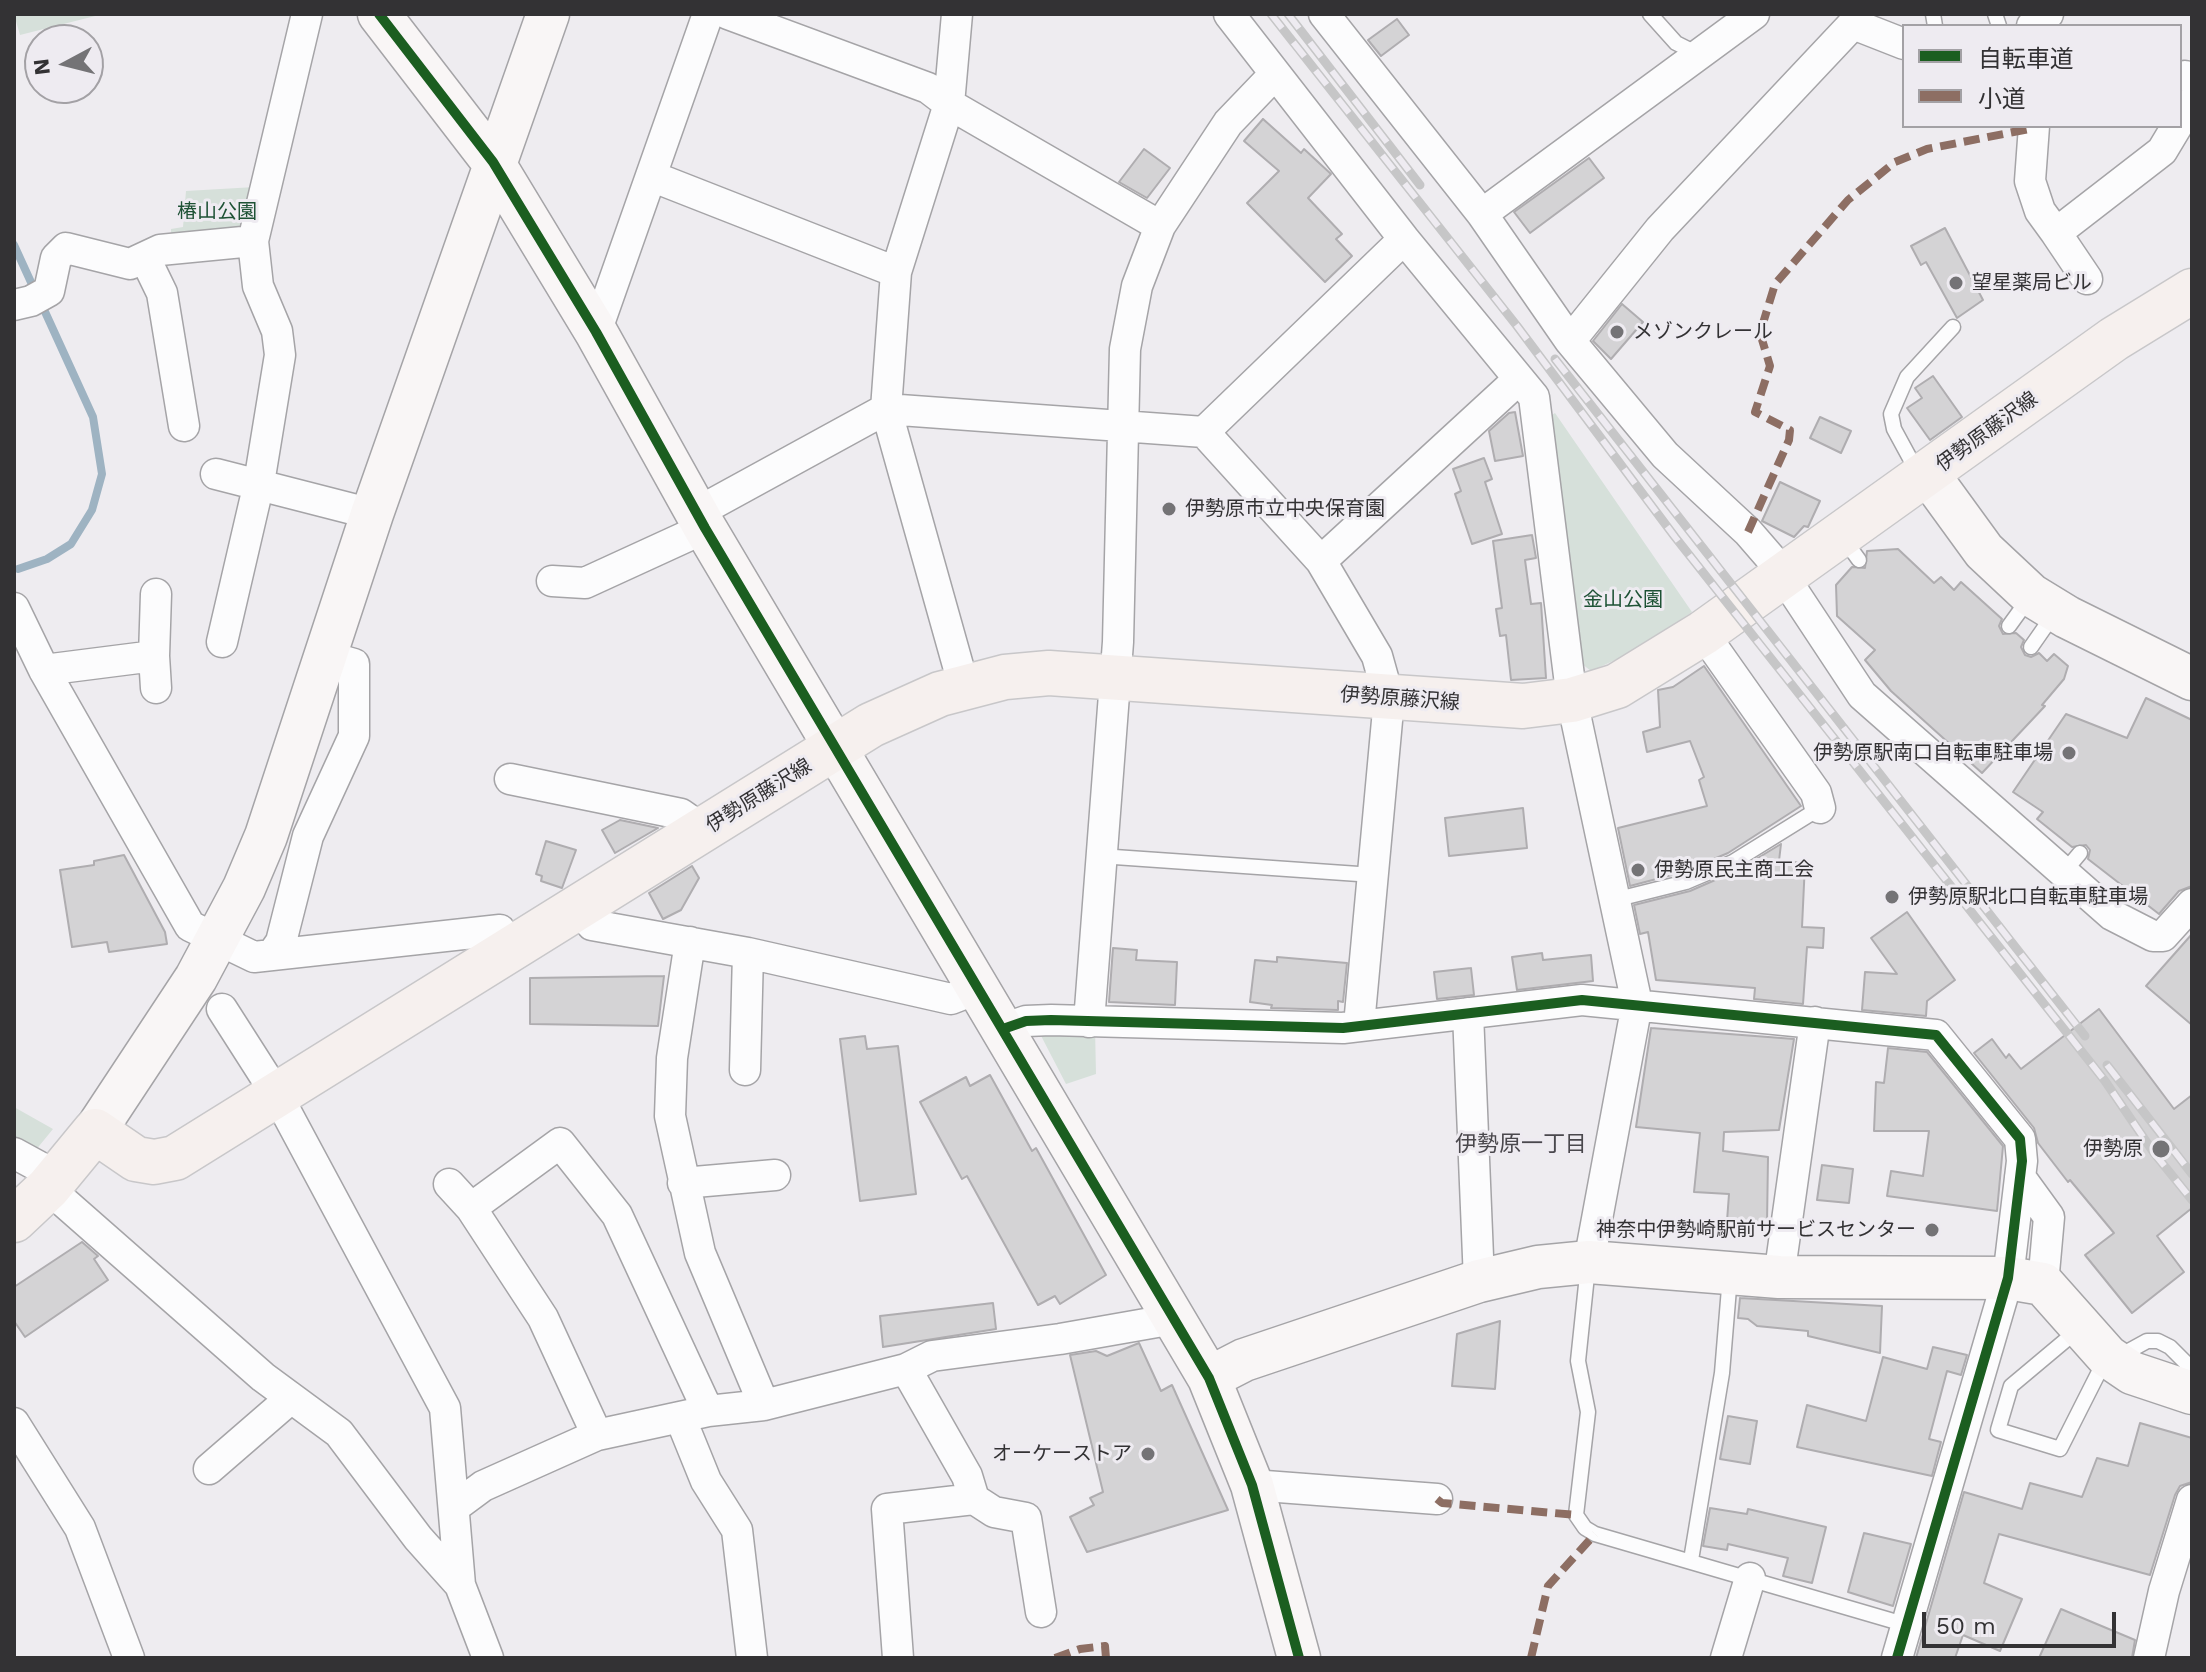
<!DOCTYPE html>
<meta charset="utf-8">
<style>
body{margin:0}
#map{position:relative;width:2206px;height:1672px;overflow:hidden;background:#eeecf0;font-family:"Work Sans","Noto Sans JP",sans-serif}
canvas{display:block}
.frame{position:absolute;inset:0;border:16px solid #333234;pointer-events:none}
.legend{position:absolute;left:1902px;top:24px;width:280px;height:104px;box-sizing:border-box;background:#eeebf1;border:2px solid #a3a1a5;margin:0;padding:10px 14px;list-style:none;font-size:24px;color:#333234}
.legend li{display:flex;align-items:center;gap:16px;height:40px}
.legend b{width:40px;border:2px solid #a3a1a5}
.north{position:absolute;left:24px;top:24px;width:80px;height:80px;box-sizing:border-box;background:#eeebf1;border:2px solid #a3a1a5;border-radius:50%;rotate:263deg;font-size:22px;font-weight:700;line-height:32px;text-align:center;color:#333234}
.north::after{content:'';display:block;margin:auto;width:28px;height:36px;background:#747376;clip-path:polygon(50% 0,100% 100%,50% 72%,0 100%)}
.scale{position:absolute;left:1922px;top:1612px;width:194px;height:36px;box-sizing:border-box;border:4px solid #333234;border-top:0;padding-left:10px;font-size:24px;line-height:28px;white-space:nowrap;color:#333234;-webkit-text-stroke:6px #eeebf1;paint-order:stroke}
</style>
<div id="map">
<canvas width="2206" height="1672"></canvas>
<div class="frame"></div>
<ul class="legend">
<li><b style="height:10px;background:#1b5e20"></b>自転車道</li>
<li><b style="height:10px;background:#8d6e63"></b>小道</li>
</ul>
<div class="north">N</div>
<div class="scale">50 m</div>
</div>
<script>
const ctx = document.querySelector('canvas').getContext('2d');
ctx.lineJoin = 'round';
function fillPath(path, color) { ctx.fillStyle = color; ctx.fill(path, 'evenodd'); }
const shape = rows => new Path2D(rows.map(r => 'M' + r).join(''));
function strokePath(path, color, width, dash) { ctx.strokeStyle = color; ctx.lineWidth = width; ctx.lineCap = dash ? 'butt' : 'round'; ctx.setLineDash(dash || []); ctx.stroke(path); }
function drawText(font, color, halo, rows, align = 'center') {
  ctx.font = font + ' "Work Sans","Noto Sans JP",sans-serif'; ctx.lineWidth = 6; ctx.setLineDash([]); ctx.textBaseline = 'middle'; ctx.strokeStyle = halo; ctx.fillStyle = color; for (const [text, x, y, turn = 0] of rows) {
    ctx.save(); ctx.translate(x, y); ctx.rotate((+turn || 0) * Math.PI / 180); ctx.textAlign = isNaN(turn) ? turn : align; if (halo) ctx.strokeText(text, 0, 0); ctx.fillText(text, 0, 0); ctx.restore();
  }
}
fillPath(shape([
 [14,14,103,14,20,35],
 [255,187,238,232,171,238,171,229,183,227,186,191],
 [1555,413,1692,612,1635,651,1591,671,1582,664,1549,417],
 [1037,1028,1095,1028,1096,1074,1066,1084],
 [14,1107,53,1129,35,1151,14,1140]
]), '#d6e0da');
strokePath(shape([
 [14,245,35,291],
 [18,569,47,559,71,544,92,510,102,474,93,417,41,303]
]), '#9eb3c2', 8);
const building = shape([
 [1397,19,1409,35,1381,56,1368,40,1397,19],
 [1263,119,1301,153,1304,149,1331,174,1308,198,1342,234,1336,239,1352,256,1325,282,1247,203,1279,171,1244,141,1263,119],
 [1144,149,1170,168,1147,198,1119,182,1144,149],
 [1589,158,1604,178,1530,233,1514,212,1589,158],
 [1945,228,1983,300,1957,318,1926,262,1921,265,1911,246,1945,228],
 [1622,304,1643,322,1611,359,1593,341,1622,304],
 [1933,376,1962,417,1930,440,1907,408,1922,398,1915,388,1933,376],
 [1515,412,1523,456,1495,461,1489,431,1509,413,1515,412],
 [1820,417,1851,431,1841,453,1810,438,1820,417],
 [1484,458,1492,479,1485,482,1502,534,1472,544,1455,494,1461,491,1453,469,1484,458],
 [1780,482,1820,501,1808,527,1804,526,1794,537,1762,521,1780,482],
 [1532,535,1536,558,1525,560,1531,604,1541,603,1546,678,1511,680,1506,635,1500,636,1496,609,1502,608,1493,541,1532,535],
 [1898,549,1934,583,1941,577,1954,590,1961,582,2002,619,1999,626,2003,634,2016,633,2024,640,2021,647,2025,655,2031,657,2039,653,2047,661,2054,654,2068,666,2064,679,2042,705,2045,706,1982,773,1891,691,1865,660,1875,650,1837,616,1836,585,1852,567,1865,568,1867,551,1898,549],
 [1704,666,1801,806,1728,853,1683,872,1630,886,1618,828,1707,806,1699,780,1704,777,1690,741,1647,752,1643,732,1660,727,1658,690,1673,687,1704,666],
 [2146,698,2192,720,2192,886,2179,891,2159,914,2088,859,2090,850,2086,845,2072,847,2037,819,2043,812,2013,792,2066,714,2127,738,2146,698],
 [1523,808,1527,848,1449,856,1445,818,1523,808],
 [620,820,658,828,615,853,602,830,620,820],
 [546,841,576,850,562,888,541,881,542,876,536,874,546,841],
 [1781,844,1779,861,1805,863,1802,927,1824,928,1823,948,1807,947,1803,1004,1754,999,1755,988,1656,980,1648,932,1640,934,1634,905,1690,891,1738,870,1781,844],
 [124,855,165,932,167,944,109,952,107,942,72,947,60,870,94,865,94,861,124,855],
 [692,866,699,878,681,910,663,919,649,893,692,866],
 [1907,912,1955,980,1927,1001,1926,1016,1862,1010,1865,972,1897,974,1871,938,1907,912],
 [2192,934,2192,1025,2146,986,2192,934],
 [1113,948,1137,950,1136,960,1177,962,1175,1005,1109,1002,1113,948],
 [1542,953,1543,960,1591,955,1593,981,1517,990,1512,957,1542,953],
 [1277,957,1347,963,1343,1002,1338,1001,1338,1010,1271,1008,1272,1005,1250,1002,1255,960,1277,962,1277,957],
 [1471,968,1474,995,1437,999,1434,972,1471,968],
 [664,976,658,1026,530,1024,530,978,664,976],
 [2099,1009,2174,1109,2192,1095,2192,1208,2157,1236,2184,1272,2132,1313,2085,1255,2114,1233,2070,1180,2068,1182,2038,1143,2034,1128,1974,1053,1992,1039,2006,1058,2009,1054,2021,1069,2099,1009],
 [1651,1028,1794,1039,1779,1130,1724,1132,1723,1151,1768,1157,1767,1224,1727,1221,1729,1194,1694,1192,1700,1133,1636,1127,1651,1028],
 [865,1036,867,1049,898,1046,916,1194,860,1201,840,1039,865,1036],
 [1888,1048,1927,1052,2003,1146,1997,1211,1887,1196,1891,1171,1923,1176,1929,1131,1874,1131,1876,1082,1884,1083,1888,1048],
 [990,1075,1032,1151,1036,1148,1106,1275,1060,1304,1055,1296,1038,1305,967,1176,962,1179,920,1102,966,1077,970,1086,990,1075],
 [1822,1165,1853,1169,1849,1203,1817,1200,1822,1165],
 [82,1242,98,1256,94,1259,108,1280,25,1337,14,1321,14,1287,82,1242],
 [1740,1298,1882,1306,1880,1353,1808,1336,1808,1331,1757,1326,1748,1319,1738,1318,1740,1298],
 [993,1303,996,1329,883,1347,880,1316,993,1303],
 [1500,1321,1495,1389,1452,1386,1457,1334,1500,1321],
 [1139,1343,1161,1391,1172,1385,1228,1510,1087,1552,1070,1517,1094,1505,1090,1498,1103,1492,1070,1355,1096,1351,1107,1356,1139,1343],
 [1933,1347,1967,1355,1961,1375,1947,1371,1929,1439,1941,1442,1932,1476,1797,1447,1807,1405,1866,1421,1883,1357,1927,1369,1933,1347],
 [1728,1416,1757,1421,1750,1464,1720,1459,1728,1416],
 [2140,1423,2192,1438,2192,1482,2180,1486,2175,1495,2150,1575,1999,1534,1984,1583,2022,1599,2000,1651,1963,1635,1955,1658,1916,1658,1964,1492,2022,1509,2030,1483,2082,1497,2097,1458,2128,1466,2140,1423],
 [1710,1508,1747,1514,1748,1509,1826,1527,1812,1583,1783,1576,1788,1558,1728,1544,1727,1550,1703,1546,1710,1508],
 [1864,1533,1911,1544,1893,1606,1848,1592,1864,1533],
 [2061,1609,2135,1640,2132,1658,2039,1658,2061,1609]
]);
fillPath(building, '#d4d3d5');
strokePath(building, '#afadb0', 2);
const lane = shape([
 [1650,14,1676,43,1698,54],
 [1933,14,1935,26],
 [1995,14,1999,26],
 [1919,475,1894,429,1891,414,1907,377,1953,327],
 [1843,538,1859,560],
 [2009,626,2030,597],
 [2031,647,2054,614],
 [1100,856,1373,875],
 [2064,872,2080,853],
 [1614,900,1686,882,1733,862,1820,808],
 [1588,1266,1578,1361,1588,1412,1576,1515,1585,1528,1595,1534,1907,1625],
 [2079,1329,2011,1386,1998,1430,2060,1449,2105,1360],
 [2116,1358,2147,1341,2158,1341,2170,1347,2192,1369],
 [1691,1560,1722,1373,1730,1276]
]);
const street = shape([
 [728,14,928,88,949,104,1160,226],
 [957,14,949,104,896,272,886,409,964,687],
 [1229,14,1404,239,1534,397,1572,700,1637,1004,1589,1262],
 [1324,14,1482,214,1570,341,1665,455,1748,532,1774,562,1862,695,2112,915,2153,936,2163,936,2192,904],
 [2032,26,2048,14],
 [2185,76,2192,78],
 [2180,121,2192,102],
 [2034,126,2030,181,2040,211,2056,233,2162,151,2177,126],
 [651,176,896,272],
 [1482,214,1754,14],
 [2056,233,2087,279],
 [145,258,162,293,184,426],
 [14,305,31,301,49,291,56,258,66,248,130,264,160,250,253,241],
 [596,332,708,14],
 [1570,341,1660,229,1853,24,1904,44],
 [1204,432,1404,239],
 [216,474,372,514],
 [696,513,886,409,1204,432,1321,561,1377,656,1389,699,1359,1025],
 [1321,561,1519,379],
 [552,581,585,583,705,528],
 [14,608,44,670,190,926,254,957,500,930,511,949],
 [1703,633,1816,793,1820,808],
 [222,642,259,483,280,355,277,331,258,286,253,241,307,14],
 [154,656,156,688],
 [44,670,154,656,156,594],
 [510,779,681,814,704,830],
 [578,907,592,925,748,953,951,999,979,988],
 [690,942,672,1058,670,1116,700,1253,764,1405],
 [274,952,281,942,308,836,354,736,354,664,326,656],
 [222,1009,277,1095,445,1408,460,1585,488,1658],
 [1468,1013,1479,1281],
 [1089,1022,1118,642,1125,349,1137,286,1160,226,1228,123,1275,74],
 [1003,1029,1026,1021,1051,1020,1343,1028,1582,1000,1936,1035,2020,1139,2022,1161,2008,1278,1897,1658],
 [745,1070,748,953],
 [14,1153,58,1177],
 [2020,1177,2049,1217,2043,1284],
 [683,1183,775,1175],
 [449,1184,471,1208,543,1318,597,1435],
 [48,1188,263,1377,339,1433,418,1538,460,1585],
 [471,1208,560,1143,617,1215,708,1411],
 [1779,1277,1815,1022],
 [680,1417,706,1481,737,1530,752,1658],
 [14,1423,80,1528,129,1658],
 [209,1469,291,1398],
 [1252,1485,1437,1499],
 [974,1499,994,1512,1026,1518,1041,1612],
 [456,1506,483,1486,597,1435,708,1411,764,1405,906,1369,932,1356,1060,1339,1174,1319],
 [898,1658,887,1509,974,1499,967,1476,906,1369],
 [1726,1658,1750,1578],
 [2149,1658,2164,1591,2192,1500]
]);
const secondary = shape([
 [379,14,493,162,596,332,705,528,1209,1378,1252,1485,1299,1658],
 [1928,474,1984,551,2031,595,2067,617,2192,679],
 [95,1131,196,978,244,888,266,836,372,514,548,14],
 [1209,1378,1244,1360,1479,1281,1538,1267,1589,1262,1779,1277,2008,1278,2043,1284,2107,1356,2132,1373,2192,1393]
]);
const primary = shape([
 [14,1220,48,1188,95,1131,136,1159,154,1162,175,1158,871,725,940,694,1005,677,1049,673,1523,706,1572,700,1617,686,1703,633,2114,339,2192,291]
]);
strokePath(lane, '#a5a4a7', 17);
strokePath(street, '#a5a4a7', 33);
strokePath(secondary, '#a5a4a7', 45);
strokePath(primary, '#c8c7c9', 47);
strokePath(lane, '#fcfcfd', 14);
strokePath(street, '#fcfcfd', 30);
strokePath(secondary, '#f9f6f6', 42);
strokePath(primary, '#f6f0ee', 44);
const rail = shape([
 [1271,14,1517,326,1675,537,2105,1081,2154,1153,2192,1200],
 [1288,14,1420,185],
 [1555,359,2085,1036],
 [2107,1065,2192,1174]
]);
strokePath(rail, '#c6c6c7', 9);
strokePath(rail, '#eeebf1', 6, [18]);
strokePath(shape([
 [1748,532,1789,440,1790,430,1755,412,1770,366,1760,333,1775,284,1848,200,1895,162,1927,149,2034,128],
 [1437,1499,1442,1503,1576,1515],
 [1055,1658,1080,1649,1105,1646,1106,1658],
 [1531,1658,1548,1586,1595,1534]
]), '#8d6e63', 8, [16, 8]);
strokePath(shape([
 [379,14,493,162,596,332,705,528,1209,1378,1252,1485,1299,1658],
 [1003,1029,1026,1021,1051,1020,1343,1028,1582,1000,1936,1035,2020,1139,2022,1161,2008,1278,1897,1658]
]), '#1b5e20', 10);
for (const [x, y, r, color] of [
 [1956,283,8,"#747376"],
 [1617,332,8,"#747376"],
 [1169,509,8,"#747376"],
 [2069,753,8,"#747376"],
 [1638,870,8,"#747376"],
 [1892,897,8,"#747376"],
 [2161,1149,10,"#747376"],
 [1932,1230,8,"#747376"],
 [1148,1454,8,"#747376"]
]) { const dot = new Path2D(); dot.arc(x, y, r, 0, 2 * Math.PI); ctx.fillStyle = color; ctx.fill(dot); strokePath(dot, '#eeebf1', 3); }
drawText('20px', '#1e5235', '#eeebf1', [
 ["椿山公園",217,212],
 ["金山公園",1623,600]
]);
drawText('20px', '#333234', '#eeebf1', [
 ["望星薬局ビル",1972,283],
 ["メゾンクレール",1633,332],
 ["伊勢原市立中央保育園",1185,509],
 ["伊勢原駅南口自転車駐車場",2053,753,"right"],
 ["伊勢原民主商工会",1654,870],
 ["伊勢原駅北口自転車駐車場",1908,897],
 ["伊勢原",2143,1149,"right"],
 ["神奈中伊勢崎駅前サービスセンター",1916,1230,"right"],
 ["オーケーストア",1132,1454,"right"]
], 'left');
drawText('20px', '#333234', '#eeebf1', [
 ["伊勢原藤沢線",1987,432,-36],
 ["伊勢原藤沢線",1400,699,4],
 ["伊勢原藤沢線",759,796,-32]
]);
drawText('22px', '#4a484d', '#eeebf1', [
 ["伊勢原一丁目",1521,1145]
]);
</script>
